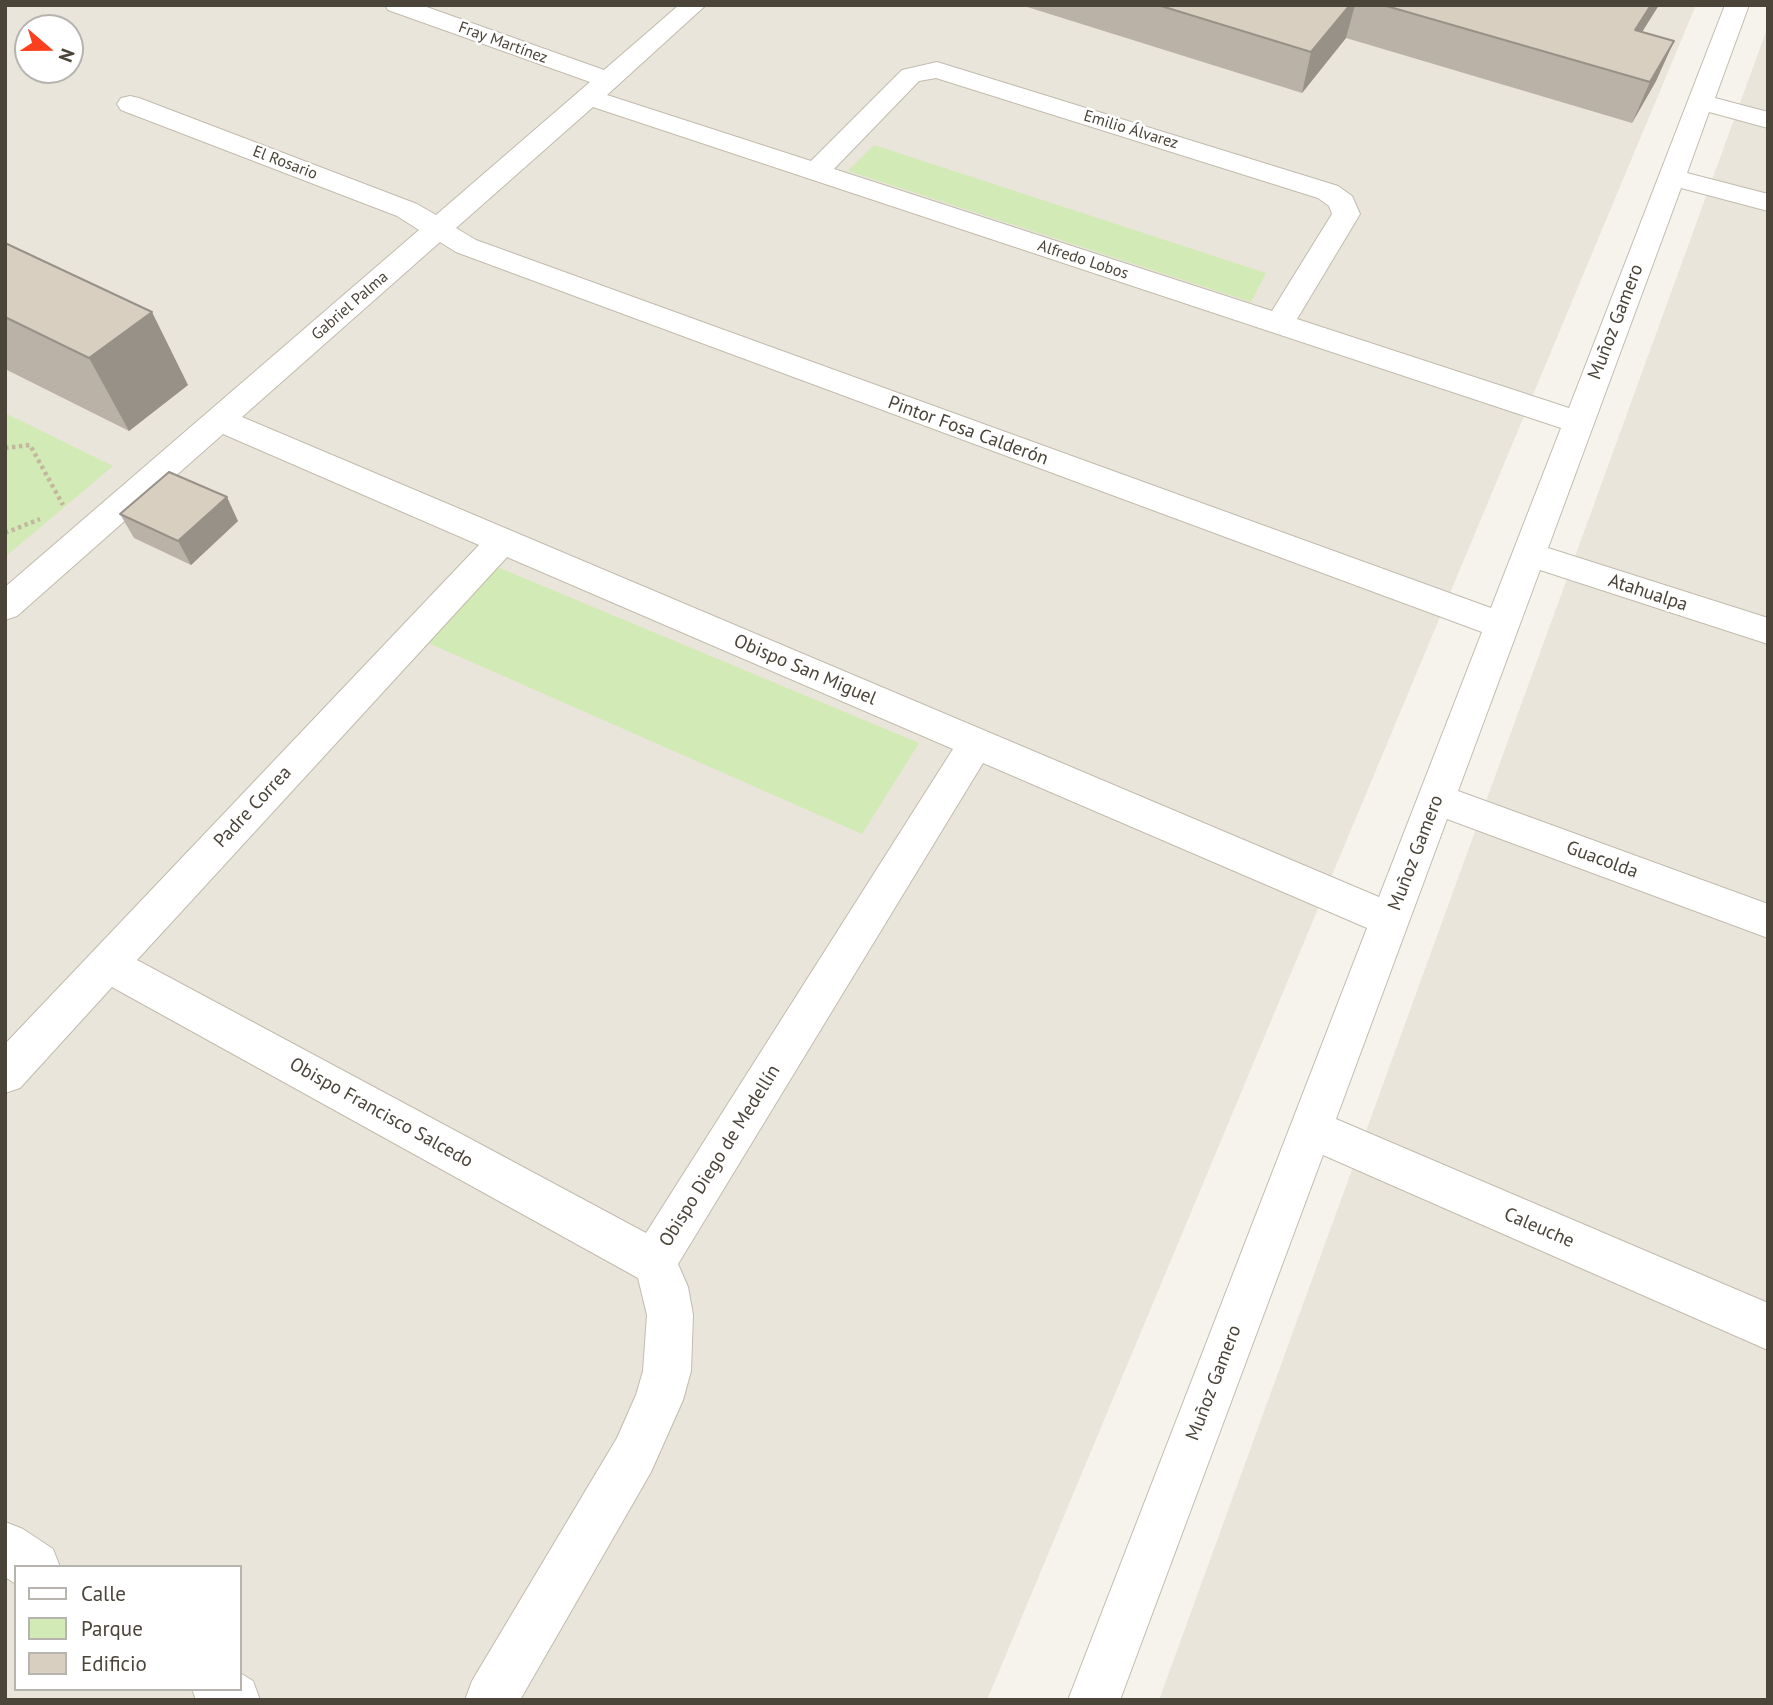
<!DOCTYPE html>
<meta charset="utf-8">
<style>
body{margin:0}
#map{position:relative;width:1773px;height:1705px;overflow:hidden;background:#f6f3ec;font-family:"PT Sans",sans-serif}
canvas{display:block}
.frame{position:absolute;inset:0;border:7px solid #4b4439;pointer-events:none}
.legend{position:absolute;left:14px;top:1565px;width:228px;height:126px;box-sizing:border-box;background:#fff;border:2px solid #b7b4b0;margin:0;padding:9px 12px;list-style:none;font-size:21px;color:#4b4439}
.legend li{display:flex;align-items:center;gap:14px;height:35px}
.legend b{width:35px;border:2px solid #b7b4b0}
.north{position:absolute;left:14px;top:14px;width:70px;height:70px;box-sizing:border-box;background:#fff;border:2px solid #b7b4b0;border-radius:50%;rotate:110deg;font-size:19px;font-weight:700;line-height:28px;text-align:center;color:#4b4439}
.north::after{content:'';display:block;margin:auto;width:24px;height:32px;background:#fc3f1d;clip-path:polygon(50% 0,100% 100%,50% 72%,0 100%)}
</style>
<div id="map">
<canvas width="1773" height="1705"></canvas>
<div class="frame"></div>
<ul class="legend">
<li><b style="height:9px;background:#fff"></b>Calle</li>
<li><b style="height:19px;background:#d2eab5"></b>Parque</li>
<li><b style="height:19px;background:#d8cfc1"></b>Edificio</li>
</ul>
<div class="north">N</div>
</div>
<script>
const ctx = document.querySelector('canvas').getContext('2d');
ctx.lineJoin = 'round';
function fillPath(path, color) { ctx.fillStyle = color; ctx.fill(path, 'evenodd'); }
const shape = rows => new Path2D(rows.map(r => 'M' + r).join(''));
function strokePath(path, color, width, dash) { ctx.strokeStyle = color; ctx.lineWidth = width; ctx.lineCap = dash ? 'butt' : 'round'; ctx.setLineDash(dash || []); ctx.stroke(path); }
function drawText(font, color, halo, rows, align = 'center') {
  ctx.font = font + ' "PT Sans",sans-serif'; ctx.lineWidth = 5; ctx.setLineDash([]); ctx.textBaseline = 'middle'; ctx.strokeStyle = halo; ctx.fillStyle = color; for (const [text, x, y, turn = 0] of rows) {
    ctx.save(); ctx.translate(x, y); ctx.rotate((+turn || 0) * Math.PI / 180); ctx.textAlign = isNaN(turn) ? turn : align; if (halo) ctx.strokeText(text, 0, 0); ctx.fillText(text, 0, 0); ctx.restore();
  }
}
fillPath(shape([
 [5,5,1696,5,987,1700,5,1700],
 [28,28,70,28,70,70,28,70],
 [16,1567,240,1567,240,1689,16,1689],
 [1768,26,1768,1700,1159,1700]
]), '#eae5da');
fillPath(shape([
 [874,145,1266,273,1251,302,848,171],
 [5,413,113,466,5,557],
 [495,566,919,743,862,834,426,642]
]), '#d2eab5');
const minor = shape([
 [385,5,421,5,604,70,679,5,706,5,607,95,811,161,902,70,937,62,1338,186,1352,196,1360,214,1297,319,1569,408,1725,5,1749,5,1715,98,1768,112,1768,128,1709,112,1687,173,1768,194,1768,211,1681,188,1548,548,1768,618,1768,644,1540,570,1458,791,1768,904,1768,938,1447,819,1336,1119,1768,1303,1768,1350,1323,1155,1120,1700,1068,1700,1367,928,983,763,678,1264,688,1287,693,1315,691,1371,683,1400,651,1472,520,1700,465,1700,472,1681,617,1438,636,1395,643,1371,647,1315,638,1278,112,987,20,1088,5,1093,5,1044,479,545,223,434,17,616,5,620,5,587,419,230,397,216,121,110,117,104,121,98,130,96,139,98,417,204,436,215,590,82,388,10,385,5],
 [936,78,1318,198,1329,206,1332,214,1272,311,834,169,919,81,936,78],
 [593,107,1561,428,1491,608,476,240,456,228,593,107],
 [440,242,456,252,1482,632,1379,897,242,417,440,242],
 [507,557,953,749,646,1233,137,960,507,557],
 [5,1522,23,1529,53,1549,60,1567,16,1567,16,1584,5,1577,5,1522],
 [240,1673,253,1681,260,1700,196,1700,192,1689,240,1689,240,1673]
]);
strokePath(minor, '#c2bbae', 2);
strokePath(shape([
 [5,448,30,445,63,505],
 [5,533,40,519]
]), '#c4b79f', 4.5, [3.5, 3.5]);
fillPath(minor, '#fff');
fillPath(shape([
 [1659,5,1642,32,1674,41,1656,81,1632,123,1346,38,1302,93,1024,6],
 [5,243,188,385,129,431,5,369],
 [120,514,238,521,191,565,134,538]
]), '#bab2a6');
fillPath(shape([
 [1350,5,1355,5,1346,38,1302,93,1311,52],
 [1651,5,1659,5,1618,70,1635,30],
 [1674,41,1656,81,1632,123,1650,82],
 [152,312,188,385,129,431,89,358],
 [227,497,238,521,191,565,178,541]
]), '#979187');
const building = shape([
 [1158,5,1350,5,1311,52,1158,5],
 [1383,5,1651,5,1635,30,1674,41,1650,82,1383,5],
 [5,243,152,312,89,358,5,317,5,243],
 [169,472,227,497,178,541,120,514,169,472]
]);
fillPath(building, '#d8cfc1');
strokePath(building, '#979187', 2);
drawText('16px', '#4b4439', '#fff', [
 ["Fray Martínez",503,43,20],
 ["Emilio Álvarez",1131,130,17],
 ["El Rosario",285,163,21],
 ["Alfredo Lobos",1083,260,18],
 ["Gabriel Palma",350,306,-41]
]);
drawText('19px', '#4b4439', '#fff', [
 ["Muñoz Gamero",1616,322,-69],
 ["Pintor Fosa Calderón",968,431,20],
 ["Atahualpa",1648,593,18],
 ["Obispo San Miguel",805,670,23],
 ["Padre Correa",253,807,-47],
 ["Muñoz Gamero",1416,853,-69],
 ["Guacolda",1602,860,20],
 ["Obispo Francisco Salcedo",381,1113,29],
 ["Obispo Diego de Medellín",720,1156,-58],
 ["Caleuche",1539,1228,23],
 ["Muñoz Gamero",1214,1383,-69]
]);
</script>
